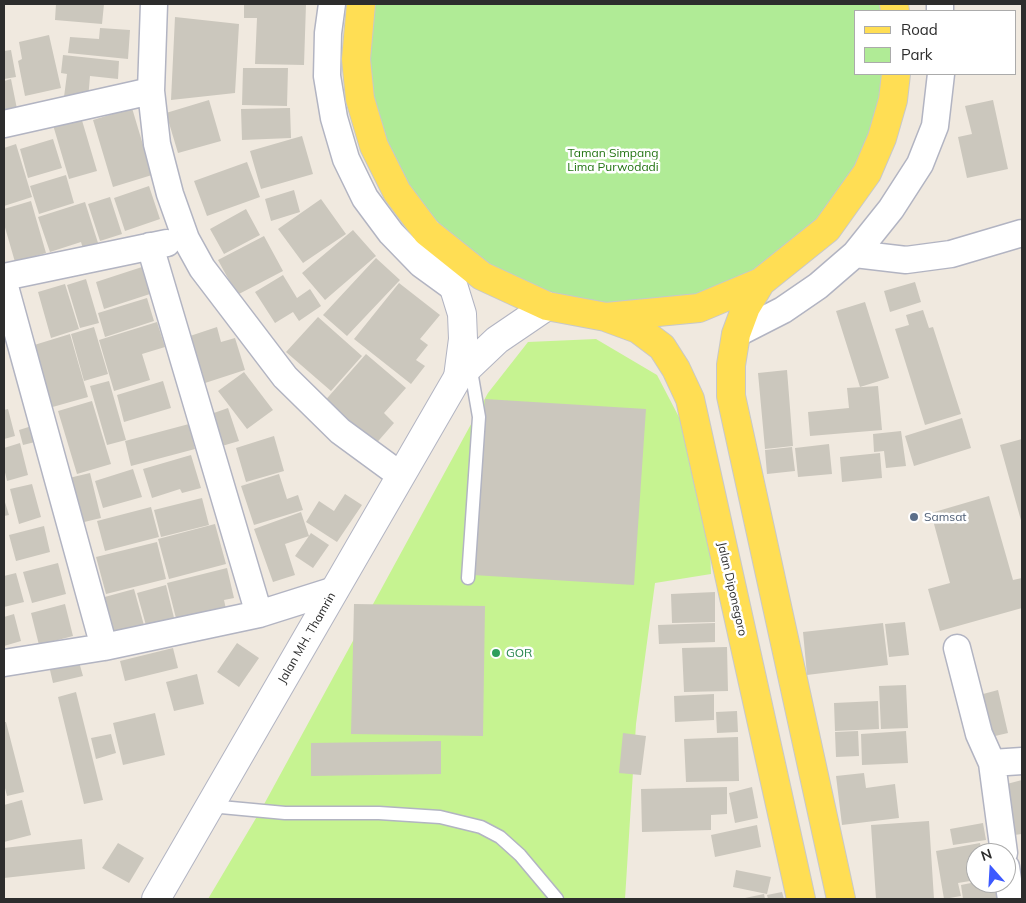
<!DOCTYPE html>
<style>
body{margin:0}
#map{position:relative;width:1026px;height:903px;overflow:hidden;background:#f0e9df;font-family:Mulish,sans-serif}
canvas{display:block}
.frame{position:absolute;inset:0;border:5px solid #2d2d2d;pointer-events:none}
.legend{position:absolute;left:854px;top:10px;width:162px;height:65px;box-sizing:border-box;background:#fff;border:1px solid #ababab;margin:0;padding:6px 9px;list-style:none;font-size:15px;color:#2d2d2d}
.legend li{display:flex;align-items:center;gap:10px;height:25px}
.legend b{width:25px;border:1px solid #ababab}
.north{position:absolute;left:966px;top:843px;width:50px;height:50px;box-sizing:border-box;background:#fff;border:1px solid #ababab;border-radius:50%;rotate:341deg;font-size:14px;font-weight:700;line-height:20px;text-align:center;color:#2d2d2d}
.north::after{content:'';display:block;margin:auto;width:18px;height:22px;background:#3c59ff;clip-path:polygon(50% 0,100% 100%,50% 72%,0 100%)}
</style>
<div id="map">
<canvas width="1026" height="903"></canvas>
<div class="frame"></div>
<ul class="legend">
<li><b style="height:6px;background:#ffde54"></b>Road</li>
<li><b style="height:14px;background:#b0eb96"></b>Park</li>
</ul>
<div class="north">N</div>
</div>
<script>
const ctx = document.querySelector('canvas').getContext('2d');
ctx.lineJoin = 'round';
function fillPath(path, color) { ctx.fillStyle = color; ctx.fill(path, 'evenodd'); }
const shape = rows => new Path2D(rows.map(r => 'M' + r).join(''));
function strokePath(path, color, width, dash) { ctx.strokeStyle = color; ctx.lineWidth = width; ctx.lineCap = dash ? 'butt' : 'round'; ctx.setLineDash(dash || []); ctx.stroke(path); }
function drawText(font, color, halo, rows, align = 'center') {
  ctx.font = font + ' Mulish,sans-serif'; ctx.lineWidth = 5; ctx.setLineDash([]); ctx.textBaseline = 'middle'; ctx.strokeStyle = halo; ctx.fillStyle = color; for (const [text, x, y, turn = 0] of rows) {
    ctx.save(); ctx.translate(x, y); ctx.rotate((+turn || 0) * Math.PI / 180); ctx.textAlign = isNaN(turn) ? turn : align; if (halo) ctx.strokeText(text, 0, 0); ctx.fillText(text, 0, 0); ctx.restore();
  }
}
fillPath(shape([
 [361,4,894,4,895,11,855,11,855,74,895,74,893,100,827,229,699,308,547,306,427,232,374,146]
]), '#b0eb96');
fillPath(shape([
 [596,339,657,375,681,421,710,547,711,574,655,583,636,724,625,899,208,899,262,808,488,393,528,342]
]), '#c6f391');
fillPath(shape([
 [56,4,104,4,102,24,55,20],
 [244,4,306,4,304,65,255,64,257,18,244,18],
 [175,17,239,24,235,93,171,100],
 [100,28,130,30,128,59,68,53,70,37,99,39],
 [49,35,61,88,25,96,18,61,22,59,19,42],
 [11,50,16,77,4,79,4,51],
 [63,55,119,61,118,79,90,76,88,100,64,97,67,74,61,73],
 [243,68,288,68,287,106,242,105],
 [11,79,17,109,4,112,4,81],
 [209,100,221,141,178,153,166,113],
 [993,100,1008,169,967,178,958,137,972,134,965,106],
 [132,108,152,175,113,187,93,120],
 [290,108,291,138,242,140,241,109],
 [81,117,97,171,69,179,53,125],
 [302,136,313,174,261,189,250,151],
 [53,139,62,168,28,178,20,149],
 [16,144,32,197,4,206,4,148],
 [247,162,260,197,207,216,194,181],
 [66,175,74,203,39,214,30,186],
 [149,186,160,219,125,231,114,198],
 [294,190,300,212,271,221,265,199],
 [110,197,122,234,100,241,88,204],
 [321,199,346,234,303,263,278,229],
 [31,201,46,253,15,262,4,224,4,209],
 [85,202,99,246,84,252,81,242,50,252,38,217],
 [246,209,260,235,224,254,210,229],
 [353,230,376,256,325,300,302,273],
 [264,236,283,271,237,295,218,260],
 [376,258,400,280,347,336,323,315],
 [142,267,150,294,104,309,96,282],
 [283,275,297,298,310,289,321,306,299,321,293,312,275,323,255,292],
 [86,279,99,323,80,328,67,285],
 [915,282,921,302,890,312,884,291],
 [399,283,440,315,420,339,428,345,416,360,425,366,411,384,354,339],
 [65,284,79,329,51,338,38,292],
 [147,298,154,321,105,337,98,313],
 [865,302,889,378,860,387,836,311],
 [923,310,929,328,933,327,961,414,925,425,895,329,909,325,906,315],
 [318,317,362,356,331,391,286,352],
 [157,322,165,347,142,354,150,380,114,391,99,340],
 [94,327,108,374,84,381,71,334],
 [217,327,221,342,235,338,245,370,205,383,190,336],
 [70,334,88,397,49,408,31,346],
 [366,354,406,388,384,413,394,423,373,447,322,404],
 [787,370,793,446,765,449,758,373],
 [244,372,273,410,247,429,218,391],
 [109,381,126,440,107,445,90,386],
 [163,381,171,408,124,422,117,395],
 [878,386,882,430,810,436,808,412,849,408,847,388],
 [485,399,646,409,634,585,473,575],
 [92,401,111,464,77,474,58,411],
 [228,408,239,441,222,446,211,414],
 [8,409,15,436,4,439,4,410],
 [962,418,971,448,914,466,905,436],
 [189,424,195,449,131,466,125,441],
 [35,425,39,441,23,445,19,430],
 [901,431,906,466,886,468,884,451,874,452,873,434],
 [274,436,284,471,246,482,236,448],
 [1022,439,1022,524,1000,445],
 [20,443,28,475,7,481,4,468,4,448],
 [829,444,832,474,798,477,795,448],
 [792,447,795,471,767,474,765,450],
 [880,453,882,478,842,482,840,457],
 [191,455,201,488,182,493,180,489,152,498,143,469],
 [133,469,142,497,103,508,95,481],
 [90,473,101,518,80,523,69,478],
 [279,474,287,499,298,495,303,510,254,525,241,486],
 [32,484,41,517,19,524,10,489],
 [345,494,362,505,337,542,306,522,319,501,334,511],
 [989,496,1013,580,1022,578,1022,608,940,631,928,589,950,583,931,513],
 [202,498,209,525,161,537,154,510],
 [4,499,9,515,4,516],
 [151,507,159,537,105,551,97,521],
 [301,512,309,536,285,544,295,575,273,582,254,529],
 [215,524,226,564,169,579,158,539],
 [44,526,50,552,16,561,9,535],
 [311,533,329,545,313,568,295,556],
 [157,542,166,579,106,594,96,557],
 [58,563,66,594,32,603,23,572],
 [227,568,234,598,224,600,228,618,177,622,167,583],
 [16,573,24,602,4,607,4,576],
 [166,585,175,622,147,629,137,593],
 [134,589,145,629,112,638,101,598],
 [715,592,715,622,672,623,671,594],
 [65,604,73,636,39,645,31,613],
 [354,604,485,606,483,736,351,734],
 [14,614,21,641,4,646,4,617],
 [905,622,909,655,889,657,885,624],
 [715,623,715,642,659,644,658,625],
 [883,623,888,665,807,675,803,632],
 [237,643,259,658,239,687,217,672],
 [727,647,728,691,684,692,682,648],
 [173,648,178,668,125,681,120,661],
 [79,662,83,676,53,683,50,670],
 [197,674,204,704,174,711,166,682],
 [906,685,908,728,881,729,879,686],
 [998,690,1008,733,982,739,972,697],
 [76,692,103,800,84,804,58,697],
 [714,694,714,720,675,722,674,696],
 [878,701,879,729,835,731,834,703],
 [737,711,738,732,717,733,716,712],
 [155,713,165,755,123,765,113,723],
 [4,722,6,722,24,792,7,796,4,784],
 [858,731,859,756,836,757,835,732],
 [906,731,908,763,862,765,861,734],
 [623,733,646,736,641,775,619,773],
 [111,734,116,753,96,759,91,738],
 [738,737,739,781,686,782,684,739],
 [441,741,441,774,311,776,311,743],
 [864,773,866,788,895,784,899,818,842,825,836,776],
 [1022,780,1022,834,1014,835,1003,785],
 [727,787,727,814,711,815,711,830,642,832,641,789],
 [752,787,758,818,735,823,729,793],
 [22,800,31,835,4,842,4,805],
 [929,821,934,899,876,899,871,825],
 [983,823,986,840,953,845,950,829],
 [757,825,761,847,715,857,711,835],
 [82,839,85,869,4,878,4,848],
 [118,843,144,858,129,883,102,868],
 [980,843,982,853,976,853,976,880,958,883,961,896,944,899,936,851],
 [736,870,771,877,767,894,733,887],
 [976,882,1000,883,1003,899,963,899,961,885],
 [782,892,784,899,768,899,767,895],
 [764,894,765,899,745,899,745,898]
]), '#cbc7bd');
const service = shape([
 [468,578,479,417,470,365],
 [210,806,285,813,379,813,440,817,481,827,500,837,520,855,557,899]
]);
const minor = shape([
 [154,4,151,91,157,144,170,194,186,239,202,268,285,377,340,431,400,475],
 [332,4,328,33,327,76,334,118,346,159,365,198,391,233,421,264,454,288],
 [940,4,940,11],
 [4,124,151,91],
 [150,246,259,614],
 [855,254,906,260,951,254,1022,233],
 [4,277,167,243],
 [4,283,104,647],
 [736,334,783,310,818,286,855,254,891,209,920,164,935,126,941,74],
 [957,648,979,734,992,763,1022,761],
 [4,663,104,647,259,614,335,590],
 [992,763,1004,853],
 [1006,867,1011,899]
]);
const tertiary = shape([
 [427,232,440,264,454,288,462,314,463,339,458,377],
 [458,377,497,340,547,306]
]);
const secondary = shape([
 [156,899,458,377]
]);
const primary = shape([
 [361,4,356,59,360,99,374,146,397,192,427,232,482,276,547,306,606,317,699,308,761,282,827,229,867,173,882,138,893,100,896,74],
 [894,4,895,11],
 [761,282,746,307,736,334,731,365,731,396,841,899],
 [608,318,638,329,662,347,676,369,690,399,801,899]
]);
strokePath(service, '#b2b4c2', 15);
strokePath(minor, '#b2b4c2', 29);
strokePath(tertiary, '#b2b4c2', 30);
strokePath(secondary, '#b2b4c2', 30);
strokePath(primary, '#c8c8c8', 30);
strokePath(service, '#fff', 12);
strokePath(minor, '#fff', 26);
strokePath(tertiary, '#fff', 28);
strokePath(secondary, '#fff', 28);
strokePath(primary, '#ffde54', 28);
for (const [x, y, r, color] of [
 [914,517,5,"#5c6f8a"],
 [496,653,5,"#2e9e5b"]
]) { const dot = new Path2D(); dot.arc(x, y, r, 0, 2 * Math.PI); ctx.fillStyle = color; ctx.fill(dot); strokePath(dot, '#fff', 2); }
drawText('12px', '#237413', '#fff', [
 ["Taman Simpang",613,153],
 ["Lima Purwodadi",613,167]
]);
drawText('12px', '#4e5e75', '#fff', [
 ["Samsat",924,517]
], 'left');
drawText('12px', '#2d2d2d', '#fff', [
 ["Jalan Diponegoro",732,589,77],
 ["Jalan MH. Thamrin",307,638,-60]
]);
drawText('12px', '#27864d', '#fff', [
 ["GOR",506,653]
], 'left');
</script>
